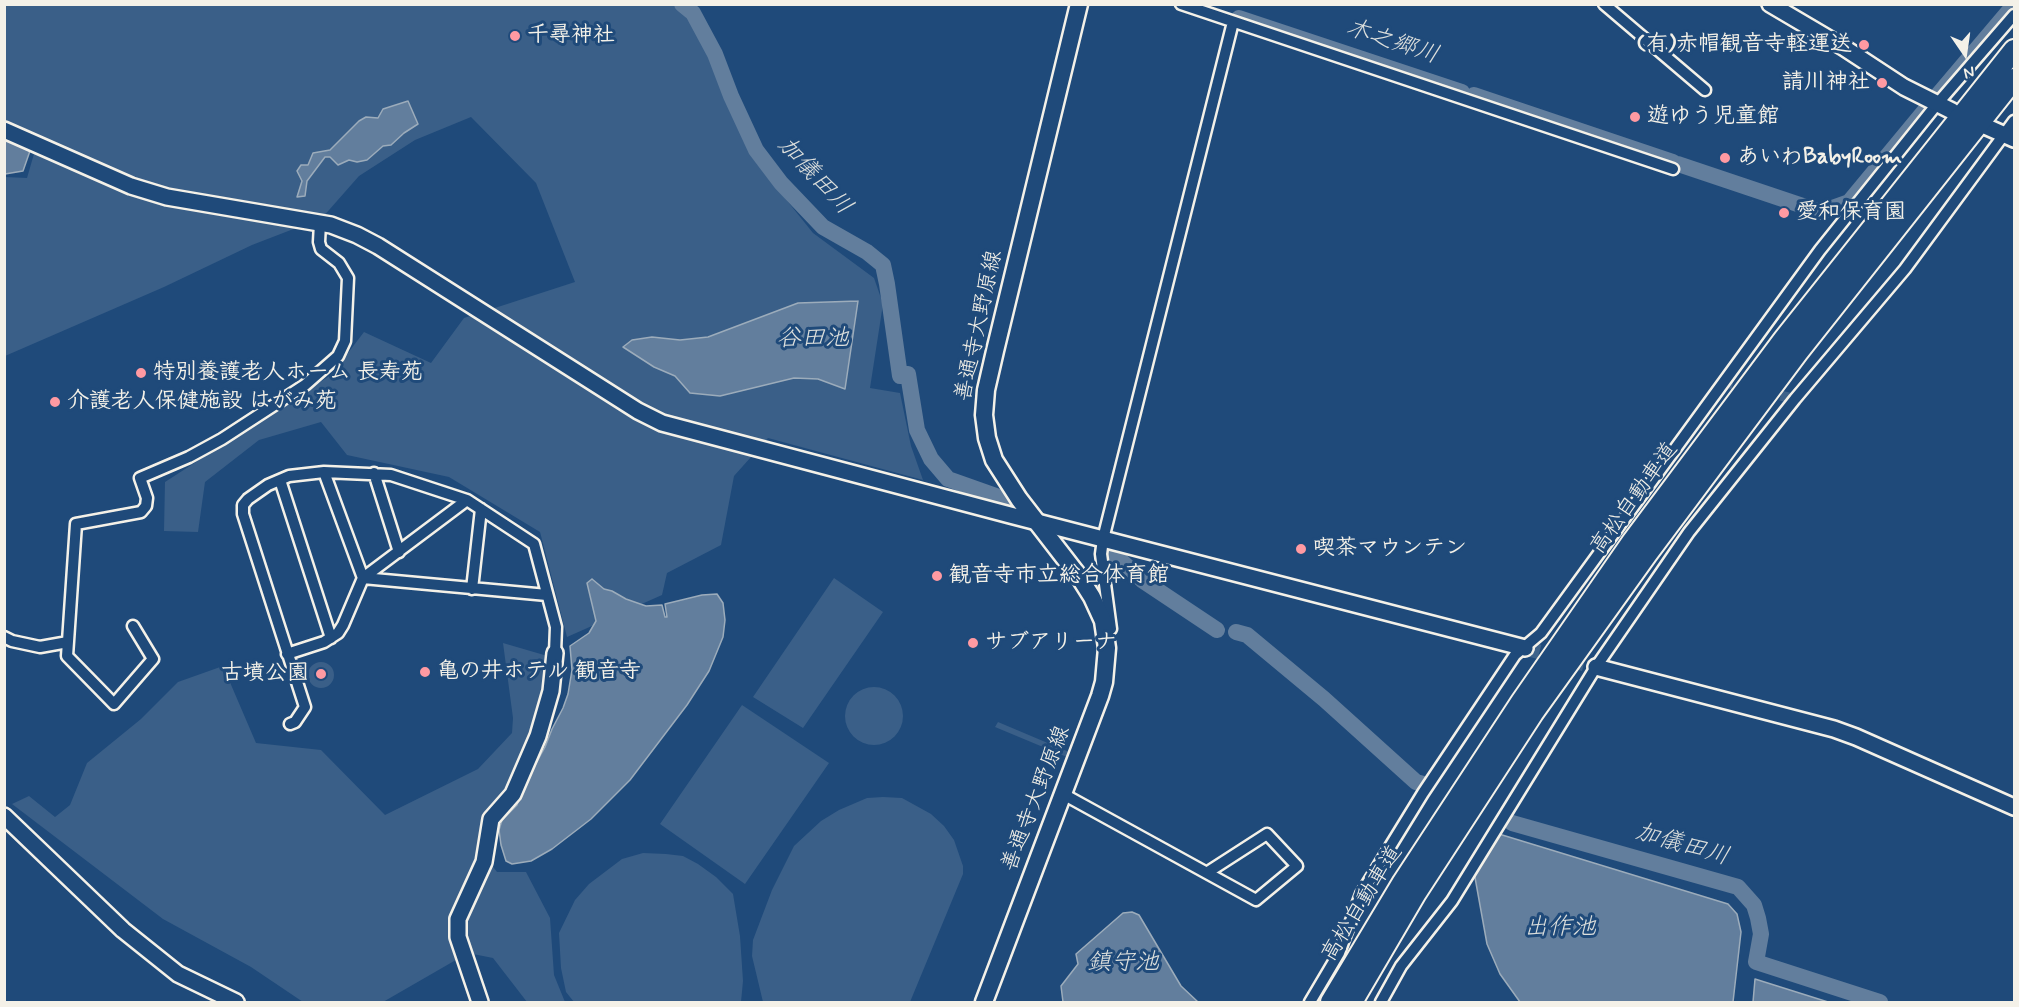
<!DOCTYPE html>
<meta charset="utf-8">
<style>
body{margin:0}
#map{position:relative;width:2019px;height:1007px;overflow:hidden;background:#1f4a7a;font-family:Mynerve,sans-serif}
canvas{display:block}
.frame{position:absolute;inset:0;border:6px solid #f4f1e8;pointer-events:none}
.north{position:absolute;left:1935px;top:24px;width:60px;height:60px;-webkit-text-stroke:4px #1f4a7a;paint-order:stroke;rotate:167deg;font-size:16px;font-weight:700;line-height:24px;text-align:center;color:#f4f1e8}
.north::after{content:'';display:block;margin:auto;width:21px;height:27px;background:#f4f1e8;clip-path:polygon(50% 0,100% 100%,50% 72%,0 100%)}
</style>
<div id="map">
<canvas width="2019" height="1007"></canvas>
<div class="frame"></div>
<div class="north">N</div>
</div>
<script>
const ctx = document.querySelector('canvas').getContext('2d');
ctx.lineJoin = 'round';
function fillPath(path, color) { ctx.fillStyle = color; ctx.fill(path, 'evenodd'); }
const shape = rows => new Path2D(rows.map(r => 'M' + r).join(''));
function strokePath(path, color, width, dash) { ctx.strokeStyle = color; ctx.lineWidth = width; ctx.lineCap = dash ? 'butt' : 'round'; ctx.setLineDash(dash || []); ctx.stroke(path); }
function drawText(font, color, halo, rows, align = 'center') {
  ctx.font = font + ' Mynerve,"Klee One",sans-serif'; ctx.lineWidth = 6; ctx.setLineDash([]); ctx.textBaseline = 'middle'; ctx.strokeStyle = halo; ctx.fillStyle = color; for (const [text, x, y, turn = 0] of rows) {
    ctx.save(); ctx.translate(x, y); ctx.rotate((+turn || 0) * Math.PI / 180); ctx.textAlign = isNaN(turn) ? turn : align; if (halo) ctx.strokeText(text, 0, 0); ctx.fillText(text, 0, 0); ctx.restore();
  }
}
fillPath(shape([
 [5,5,675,5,684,13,709,52,752,157,813,233,874,278,883,304,870,388,900,393,911,446,923,480,768,438,734,476,721,545,667,573,662,595,567,637,540,532,449,477,347,455,321,422,259,440,205,482,198,532,164,531,165,482,331,375,364,332,431,363,464,318,575,282,536,183,471,117,415,140,359,176,322,218,252,245,164,287,5,356,5,177,27,178,38,140,5,125],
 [834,578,883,612,803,728,753,697],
 [503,643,551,657,536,730,484,855,497,872,526,872,550,918,554,975,565,1002,527,1002,493,958,468,953,383,1002,303,1002,251,967,163,919,12,804,29,796,55,817,70,805,87,763,141,719,178,682,223,666,256,743,321,750,385,815,478,769,512,733,513,718],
 '308 675a13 13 0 1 1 26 0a13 13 0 1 1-26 0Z',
 '845 716a29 29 0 1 1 58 0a29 29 0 1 1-58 0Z',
 [742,705,829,763,745,884,660,824],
 [998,722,1069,752,1067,757,995,727],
 [883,797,902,798,931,814,944,826,954,840,963,866,963,874,910,1002,763,1002,752,956,753,940,772,890,794,846,821,821,839,810,867,798],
 [643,853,666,854,683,856,698,864,716,877,733,894,740,936,743,981,741,1002,574,1002,566,992,561,968,559,933,575,900,589,884,622,859]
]), '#3a5f88');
const water = shape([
 [408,101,418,124,404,133,391,145,383,146,367,160,357,162,349,160,338,165,330,157,325,157,307,181,305,196,297,197,302,181,297,171,301,165,308,165,313,153,330,150,359,121,366,117,378,118,383,109,408,101],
 [4,136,31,148,23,171,5,174,4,136],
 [858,301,845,389,818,379,794,378,720,396,690,393,675,376,654,367,623,347,632,340,652,337,680,340,708,337,798,303,858,301],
 [592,579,604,589,612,591,626,599,646,606,662,605,665,617,667,617,665,604,702,595,717,594,723,603,725,620,723,637,709,671,687,705,630,780,591,819,552,849,531,861,512,864,506,861,501,845,499,830,502,820,517,805,523,787,545,747,552,729,563,708,568,694,572,670,570,646,589,633,596,621,587,583,592,579],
 [1499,834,1728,904,1737,914,1741,932,1733,1002,1520,1002,1500,974,1487,944,1474,872,1499,834],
 [1132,912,1139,915,1181,986,1198,1002,1063,1002,1061,986,1078,964,1076,954,1123,913,1132,912],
 [1755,979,1828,1002,1753,1002,1755,979]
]);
fillPath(water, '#627e9d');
strokePath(water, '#9cacbb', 1.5);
strokePath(shape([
 [682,4,693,13,715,54,731,96,756,150,781,183,823,227,867,252,883,265,887,284,900,376],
 [1239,18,1462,92],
 [1474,95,1673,162],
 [1937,96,2014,5],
 [1678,164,1821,212,1849,202,1926,109],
 [908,374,917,430,931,459,948,479,1013,502],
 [1115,555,1142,580,1217,630],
 [1236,632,1247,635,1324,699,1416,782,1423,784],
 [1512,823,1738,887,1754,905,1758,918,1761,934,1756,962,1880,1002]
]), '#627e9d', 16);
strokePath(shape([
 [1723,382,1751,388],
 [1766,392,1795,399]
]), '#3f638a', 10, [10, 5]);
strokePath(shape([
 [1525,648,1596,667]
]), '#3f638a', 15, [15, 8]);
const street = shape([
 [1181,4,1673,169],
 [1604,4,1705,90],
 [324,472,363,578,547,595],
 [374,473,399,552],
 [280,480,331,638],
 [472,589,481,509],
 [133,626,153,659,114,704,67,656,76,524,141,512,146,506,147,498,140,478,189,457,222,439,305,385,338,356,345,341,348,278,339,263,321,249,319,242,320,223],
 [1111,629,1101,554,1103,539,1233,22],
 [4,637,12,641,40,647,68,642],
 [287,654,324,642,338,633,343,625,363,578,467,500],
 [290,724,295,722,305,707,243,514,243,505,248,499,268,485,289,476,324,472,391,475,467,500,534,544,556,627,555,653],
 [1063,794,1256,900,1297,866,1267,834,1208,872],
 [1310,1002,1339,953,1361,894,1423,793,1515,655,1541,633,1820,250,1937,104,2014,15],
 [1381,1002,1401,966,1452,901,1596,667,1689,532,1795,399,1905,269,2014,121]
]);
const secondary = shape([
 [1770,4,1843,47,1904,87,1952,111],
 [1987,127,2014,139],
 [4,130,131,186,167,197,331,225,357,235,378,246,638,411,662,423,1010,515,1525,648],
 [1596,667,1834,729,1856,737,2014,807],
 [4,816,123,930,178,974,236,1002],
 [480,1002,458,937,458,919,484,862,491,819,513,794,538,736,551,691,555,653]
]);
const primary = shape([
 [984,1002,1100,696,1104,682,1107,648,1103,621,1092,597,1080,578,1019,499,994,460,987,438,984,415,986,390,995,351,1079,4]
]);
const highway = shape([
 [1331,1002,1403,882,1521,702,1632,542,1784,339,2014,50],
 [1352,1002,1416,893,1533,713,1647,554,1798,352,2014,79]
]);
strokePath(street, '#f4f1e8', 15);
strokePath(secondary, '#f4f1e8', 20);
strokePath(primary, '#f4f1e8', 21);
strokePath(highway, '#f4f1e8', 24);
strokePath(street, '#1f4a7a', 10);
strokePath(secondary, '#1f4a7a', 15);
strokePath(primary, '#1f4a7a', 16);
strokePath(highway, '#1f4a7a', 20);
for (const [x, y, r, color] of [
 [515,36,6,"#ff9aa2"],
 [1864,45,6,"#ff9aa2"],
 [1882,83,6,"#ff9aa2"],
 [1635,117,6,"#ff9aa2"],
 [1725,158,6,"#ff9aa2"],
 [1784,213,6,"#ff9aa2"],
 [141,373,6,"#ff9aa2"],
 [55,402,6,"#ff9aa2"],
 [1301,549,6,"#ff9aa2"],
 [937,576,6,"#ff9aa2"],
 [973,643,6,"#ff9aa2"],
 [425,672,6,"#ff9aa2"],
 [321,674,6,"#ff9aa2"]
]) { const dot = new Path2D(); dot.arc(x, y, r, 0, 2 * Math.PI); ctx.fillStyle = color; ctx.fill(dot); strokePath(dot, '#1f4a7a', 2); }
drawText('bold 22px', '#f4f1e8', '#1f4a7a', [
 ["千尋神社",527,36],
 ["(有)赤帽観音寺軽運送",1852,45,"right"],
 ["請川神社",1870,83,"right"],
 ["遊ゆう児童館",1647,117],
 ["あいわBabyRoom",1737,158],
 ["愛和保育園",1796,213],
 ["特別養護老人ホーム 長寿苑",153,373],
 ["介護老人保健施設 はがみ苑",67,402],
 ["喫茶マウンテン",1313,549],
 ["観音寺市立総合体育館",949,576],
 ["サブアリーナ",985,643],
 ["亀の井ホテル 観音寺",437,672],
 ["古墳公園",309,674,"right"]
], 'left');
drawText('22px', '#f4f1e8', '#1f4a7a', [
 ["善通寺大野原線",980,326,-78],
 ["高松自動車道",1635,499,-54],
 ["善通寺大野原線",1037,799,-69],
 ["高松自動車道",1363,904,-58]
]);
drawText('italic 24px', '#dee0dd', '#1f4a7a', [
 ["木之郷川",1392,43,18],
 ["加儀田川",814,177,47],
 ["谷田池",813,340],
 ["加儀田川",1682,846,16],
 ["出作池",1560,929],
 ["鎮守池",1123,964]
]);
</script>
